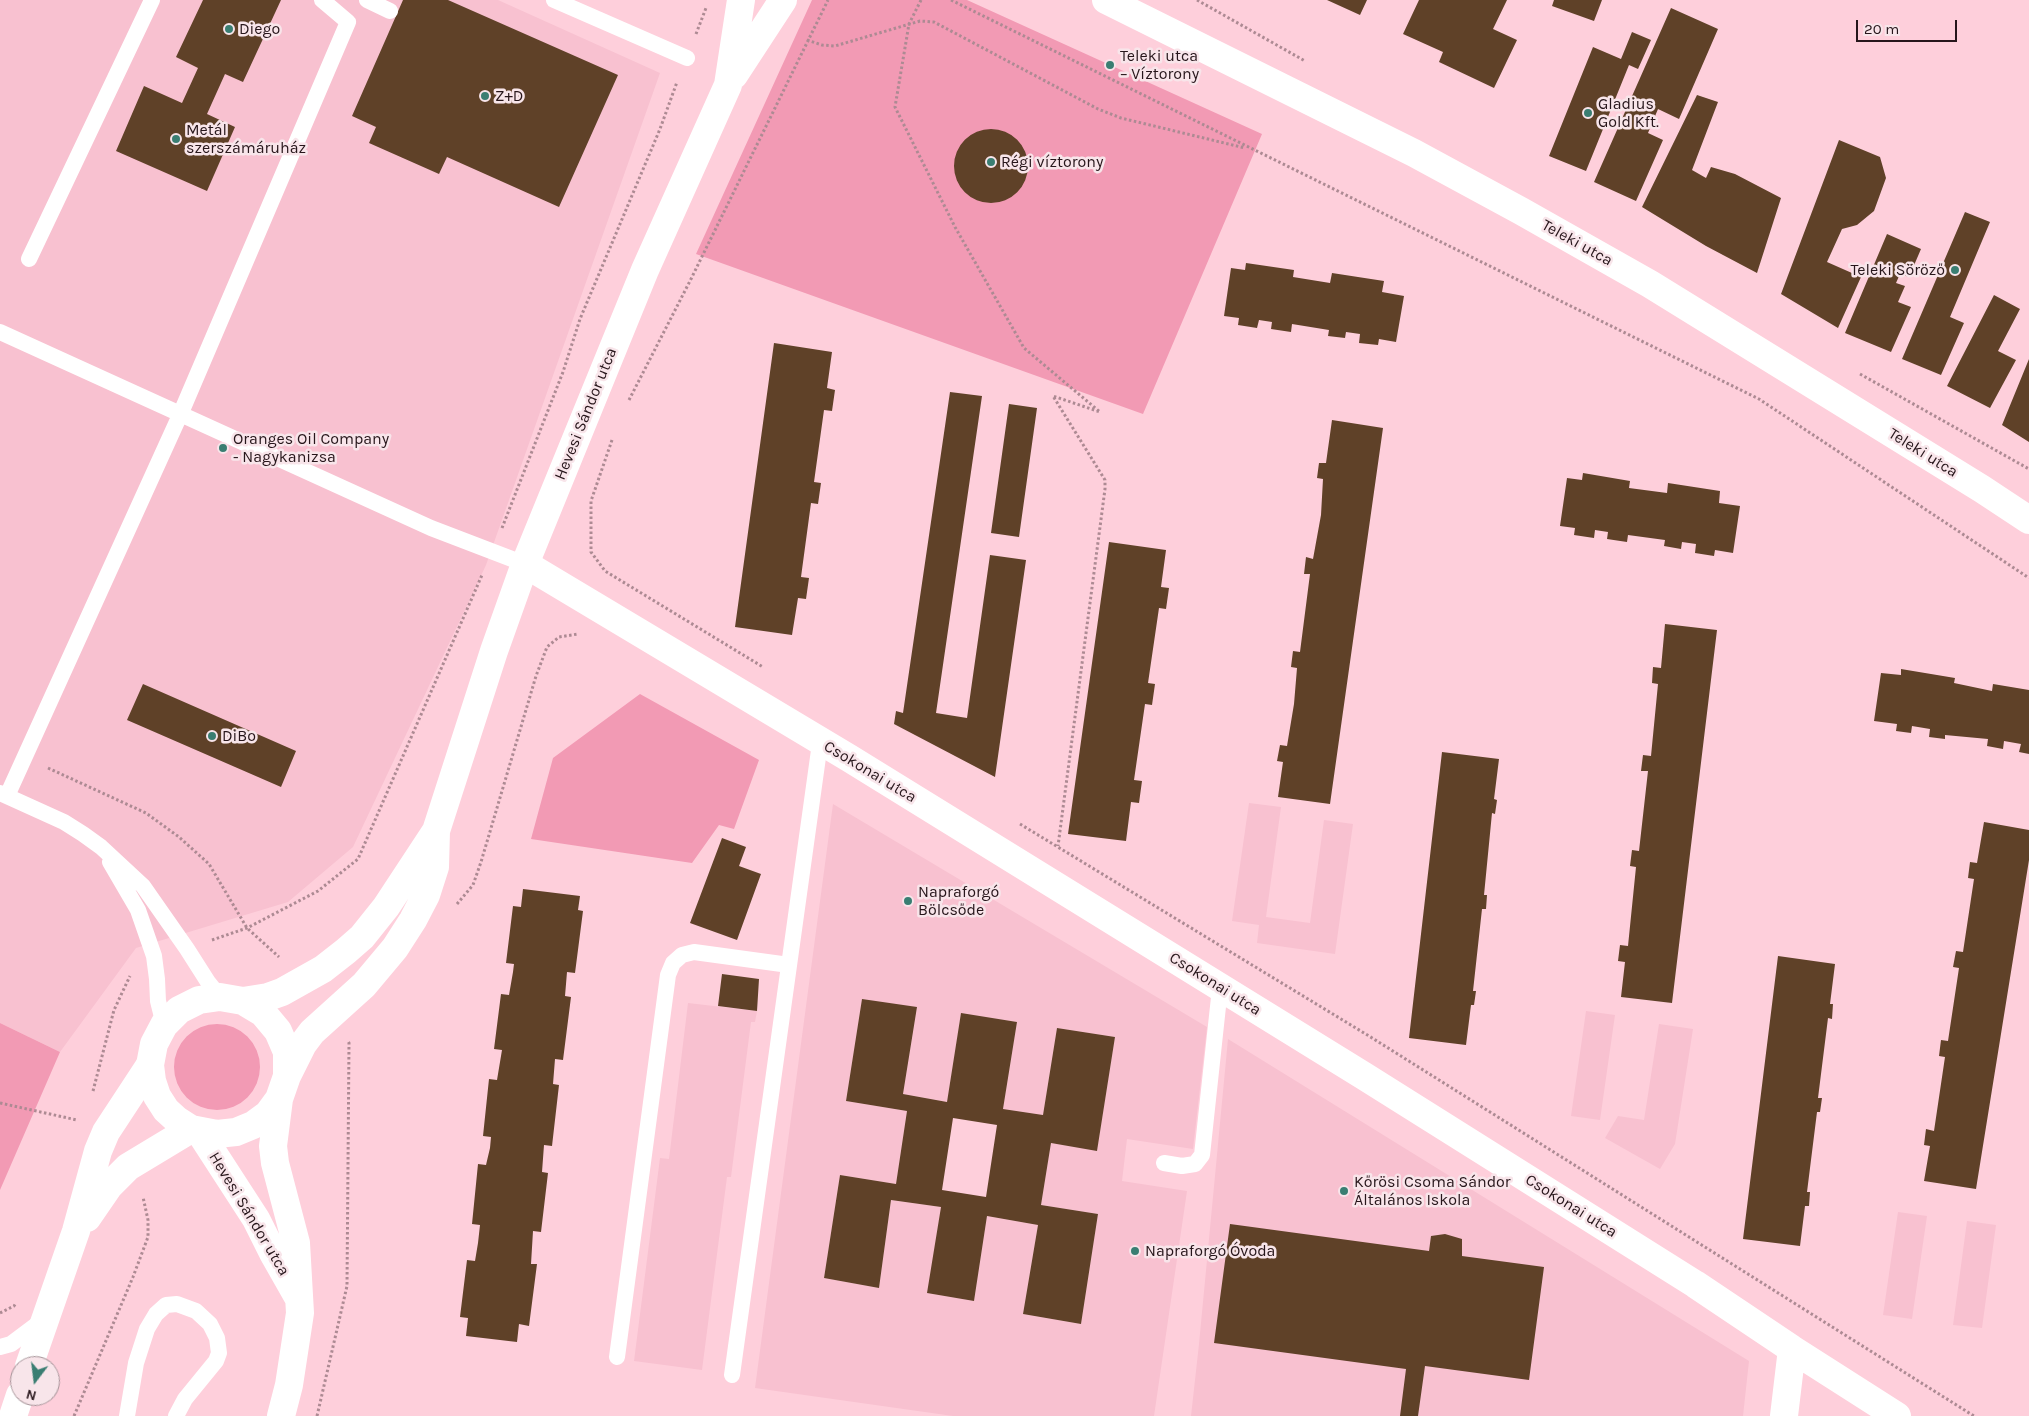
<!DOCTYPE html>
<meta charset="utf-8">
<style>
body{margin:0}
#map{position:relative;width:2029px;height:1416px;overflow:hidden;background:#fecfdb;font-family:Karla,sans-serif}
canvas{display:block}
.north{position:absolute;left:10px;top:1356px;width:50px;height:50px;box-sizing:border-box;background:#f8e5ea;border:1px solid #a49297;border-radius:50%;rotate:195deg;font-size:14px;font-weight:700;line-height:20px;text-align:center;color:#27161b}
.north::after{content:'';display:block;margin:auto;width:18px;height:22px;background:#3a7e72;clip-path:polygon(50% 0,100% 100%,50% 72%,0 100%)}
.scale{position:absolute;left:1856px;top:20px;width:101px;height:22px;box-sizing:border-box;border:2px solid #27161b;border-top:0;padding-left:6px;font-size:15px;line-height:18px;white-space:nowrap;color:#27161b;-webkit-text-stroke:4px #f8e5ea;paint-order:stroke}
</style>
<div id="map">
<canvas width="2029" height="1416"></canvas>
<div class="north">N</div>
<div class="scale">20 m</div>
</div>
<script>
const ctx = document.querySelector('canvas').getContext('2d');
ctx.lineJoin = 'round';
function fillPath(path, color) { ctx.fillStyle = color; ctx.fill(path, 'evenodd'); }
const shape = rows => new Path2D(rows.map(r => 'M' + r).join(''));
function strokePath(path, color, width, dash) { ctx.strokeStyle = color; ctx.lineWidth = width; ctx.lineCap = dash ? 'butt' : 'round'; ctx.setLineDash(dash || []); ctx.stroke(path); }
function drawText(font, color, halo, rows, align = 'center') {
  ctx.font = font + ' Karla,sans-serif'; ctx.lineWidth = 5; ctx.setLineDash([]); ctx.textBaseline = 'middle'; ctx.strokeStyle = halo; ctx.fillStyle = color; for (const [text, x, y, turn = 0] of rows) {
    ctx.save(); ctx.translate(x, y); ctx.rotate((+turn || 0) * Math.PI / 180); ctx.textAlign = isNaN(turn) ? turn : align; if (halo) ctx.strokeText(text, 0, 0); ctx.fillText(text, 0, 0); ctx.restore();
  }
}
fillPath(shape([
 [0,0,498,0,660,73,486,565,353,847,288,902,136,948,60,1052,0,1023],
 [1249,803,1281,807,1266,917,1310,923,1324,820,1353,824,1335,954,1257,943,1259,925,1232,921],
 [833,804,1207,1027,1193,1149,1127,1139,1122,1181,1187,1191,1154,1416,953,1416,755,1388],
 [862,999,917,1008,903,1094,947,1102,961,1014,1017,1022,1003,1109,1043,1115,1057,1028,1115,1037,1097,1150,1051,1143,1041,1205,1098,1214,1081,1324,1023,1314,1038,1225,987,1216,974,1301,928,1293,941,1207,891,1200,879,1288,824,1278,840,1175,896,1184,907,1111,846,1101],
 [688,1003,757,1011,755,1022,751,1022,731,1177,727,1177,702,1370,634,1361,660,1158,669,1159],
 [1586,1011,1615,1015,1600,1120,1571,1116],
 [1659,1024,1693,1029,1675,1144,1660,1169,1605,1138,1618,1116,1644,1120],
 [1228,1039,1749,1361,1743,1416,1191,1416,1199,1344],
 [1898,1212,1927,1216,1912,1319,1883,1315],
 [1967,1221,1996,1225,1982,1328,1953,1325]
]), '#f8c1d0');
fillPath(shape([
 [812,0,967,0,1262,134,1143,414,696,254],
 [640,694,759,760,734,829,719,825,692,863,531,839,553,758],
 [0,1023,60,1052,0,1190],
 '174 1067a43 43 0 1 1 86 0a43 43 0 1 1-86 0Z'
]), '#f29ab4');
fillPath(shape([
 [203,0,281,0,243,82,225,74,207,114,235,127,207,191,116,151,144,86,182,103,198,68,176,57],
 [403,0,448,0,618,75,559,207,447,157,439,174,369,143,376,127,352,116],
 [1327,0,1367,0,1360,15],
 [1419,0,1507,0,1493,29,1517,40,1494,88,1439,62,1443,52,1403,34],
 [1554,0,1602,0,1594,21,1552,6],
 [1671,8,1718,29,1679,119,1658,109,1648,133,1663,140,1636,201,1594,182],
 [1632,32,1651,40,1638,69,1629,65,1586,171,1549,156,1593,47,1621,59],
 [1697,95,1718,102,1692,170,1706,178,1711,167,1735,174,1781,198,1757,273,1706,246,1642,207],
 '954 166a37 37 0 1 1 74 0a37 37 0 1 1-74 0Z',
 [1839,140,1880,157,1886,178,1874,211,1857,225,1842,229,1827,262,1861,277,1838,328,1781,294],
 [1965,212,1990,222,1950,317,1964,323,1941,375,1902,359],
 [1887,234,1921,249,1909,277,1900,274,1896,283,1905,286,1898,302,1911,307,1891,352,1845,333],
 [1246,263,1294,270,1293,277,1330,283,1332,273,1384,281,1382,292,1404,296,1396,342,1379,339,1378,345,1359,343,1360,334,1346,332,1345,338,1328,336,1329,330,1292,324,1291,332,1271,329,1272,322,1259,320,1257,328,1238,325,1239,318,1224,316,1231,268,1245,270],
 [1994,295,2020,309,1998,351,2016,360,1990,408,1947,386],
 [774,343,832,352,827,388,835,390,832,411,824,410,814,482,821,483,818,504,811,503,801,577,809,578,806,599,798,598,792,635,735,627],
 [2029,359,2029,442,2002,425],
 [950,392,982,396,936,713,967,718,990,555,1026,560,995,777,894,724,896,711,903,713],
 [1009,404,1037,408,1019,537,991,533],
 [1332,420,1383,428,1330,804,1278,797,1283,762,1277,761,1280,745,1287,746,1294,704,1297,668,1291,667,1293,651,1300,652,1310,574,1304,574,1306,557,1313,559,1321,515,1323,479,1317,478,1319,463,1326,463],
 [1583,473,1630,481,1629,488,1667,493,1668,483,1720,491,1719,503,1740,506,1733,553,1715,550,1714,556,1695,553,1696,544,1682,542,1681,549,1664,546,1665,540,1628,535,1627,542,1607,539,1608,532,1595,530,1594,538,1574,535,1575,528,1560,526,1567,478,1582,480],
 [1109,542,1166,550,1161,587,1169,588,1166,609,1159,608,1148,683,1155,684,1152,705,1145,704,1134,780,1142,781,1139,803,1131,802,1126,841,1068,834],
 [1665,624,1717,630,1672,1003,1621,997,1625,962,1618,961,1620,945,1628,946,1636,867,1630,866,1632,850,1639,851,1648,771,1641,771,1643,755,1651,756,1658,684,1652,683,1653,667,1661,668],
 [1901,669,1955,678,1954,683,1992,691,1993,684,2029,690,2029,754,2019,752,2021,744,2004,741,2003,749,1987,746,1988,739,1945,735,1945,739,1929,737,1930,729,1912,726,1911,733,1896,731,1897,724,1874,721,1881,673,1901,675],
 [143,684,296,751,281,787,127,720],
 [1442,752,1499,759,1494,799,1497,800,1495,814,1492,813,1484,895,1487,895,1486,909,1482,909,1473,991,1476,991,1474,1005,1471,1005,1466,1045,1409,1038],
 [1984,822,2029,830,2029,860,1976,1189,1924,1181,1930,1146,1924,1145,1926,1129,1934,1131,1945,1057,1939,1056,1941,1040,1948,1041,1959,968,1953,967,1956,951,1963,952,1974,879,1968,878,1970,862,1977,863],
 [722,838,746,847,739,866,761,874,737,940,690,923],
 [523,889,580,896,578,910,583,911,575,973,567,972,565,996,571,997,563,1060,555,1059,553,1084,559,1085,552,1146,544,1145,542,1172,548,1173,541,1232,533,1231,531,1264,537,1264,529,1326,519,1324,517,1342,466,1336,468,1318,460,1317,467,1260,475,1261,478,1243,480,1225,472,1224,478,1164,486,1165,490,1148,491,1137,483,1136,489,1079,497,1080,502,1050,494,1049,501,994,509,995,513,972,514,964,506,963,513,906,521,907],
 [1778,956,1835,964,1830,1004,1833,1004,1832,1019,1828,1018,1818,1098,1822,1098,1820,1112,1817,1112,1807,1192,1810,1192,1809,1206,1805,1206,1800,1246,1743,1239],
 [722,974,759,979,757,1011,718,1006],
 [862,999,917,1007,903,1094,947,1102,961,1013,1017,1022,1003,1109,1043,1115,1057,1028,1115,1037,1097,1151,1051,1143,1041,1205,1098,1214,1081,1324,1023,1314,1038,1225,987,1216,974,1301,927,1293,941,1207,891,1200,879,1288,824,1278,840,1175,896,1184,907,1111,846,1101],
 [953,1118,997,1125,986,1197,942,1190],
 [1230,1224,1429,1251,1431,1236,1445,1234,1462,1239,1462,1256,1544,1267,1529,1380,1425,1366,1418,1416,1400,1416,1406,1369,1214,1343]
]), '#5f4128');
strokePath(shape([
 [921,0,909,24,895,107,955,227,1024,348,1100,412,1053,396,1105,480,1105,489,1058,846],
 [951,0,1759,399,2029,578],
 [1197,0,1305,61],
 [696,34,706,8],
 [807,40,822,45,835,46,920,21,934,22,1098,109,1121,118,1245,148],
 [1860,374,2029,469],
 [629,400,691,279,828,0],
 [612,440,591,501,591,552,605,571,763,667],
 [502,528,563,372,580,319,660,129,677,82],
 [48,768,146,813,179,837,209,864,247,928,279,957],
 [1020,824,1369,1036,1974,1416],
 [457,904,473,885,481,862,536,676,547,647,559,637,578,634],
 [212,940,247,928,318,891,358,859,482,575],
 [93,1091,114,1010,130,976],
 [0,1103,77,1120],
 [0,1313,14,1306,16,1303],
 [74,1416,133,1277,148,1237,148,1220,143,1197],
 [317,1416,347,1286,349,1043,348,1041]
]), '#ad8a93', 3, [2.5, 2.5]);
strokePath(shape([
 [367,0,390,11],
 [554,0,687,58],
 [29,259,152,0],
 [0,332,431,528,525,564],
 [0,793,64,822,83,834,101,847,143,886,187,949,208,982,220,997],
 [7,796,180,415,348,22,322,0],
 [110,862,138,910,154,956,157,979,158,1001,164,1025],
 [1164,1163,1182,1166,1195,1164,1202,1155,1220,988],
 [0,1347,11,1344,43,1320],
 [617,1357,668,975,673,963,682,955,694,952,789,965],
 [732,1375,820,743],
 [127,1416,136,1363,147,1329,156,1314,166,1305,177,1304,196,1311,210,1324,217,1338,219,1353,216,1361,185,1399,176,1416]
]), '#fff', 16);
strokePath(shape([
 [525,564,849,758,1364,1076,1695,1284,1792,1349,1897,1416],
 [87,1218,109,1186,128,1167,191,1129],
 [29,1366,76,1231,98,1151,106,1132,150,1065],
 [13,1416,20,1395],
 [1784,1416,1792,1349]
]), '#fff', 28);
strokePath(shape([
 [1106,0,1414,153,1521,211,1650,284,1982,489,2029,520],
 [734,75,783,0],
 [243,1001,268,997,282,992,323,969,346,951,362,937,386,907,436,831],
 [287,1076,287,1052,278,1031,263,1013,243,1001,220,997,199,1000,179,1010,164,1025,154,1044,150,1065,152,1081,157,1096,166,1110,177,1120,191,1129,217,1134,236,1132,253,1125,268,1114,279,1099,287,1076,303,1044,312,1032,364,985,395,948,413,920,426,895,435,867,436,831,494,651,525,564,645,270,728,85,741,0],
 [279,1099,273,1146,275,1163,296,1243,300,1313,289,1385,281,1416],
 [199,1131,256,1219,273,1253,298,1297]
]), '#fff', 28);
for (const [x, y, r, color] of [
 [229,29,5,"#3a7e72"],
 [1110,65,5,"#3a7e72"],
 [485,96,5,"#3a7e72"],
 [1588,113,5,"#3a7e72"],
 [176,139,5,"#3a7e72"],
 [991,162,5,"#3a7e72"],
 [1955,270,5,"#3a7e72"],
 [223,448,5,"#3a7e72"],
 [212,736,5,"#3a7e72"],
 [908,901,5,"#3a7e72"],
 [1344,1191,5,"#3a7e72"],
 [1135,1251,5,"#3a7e72"]
]) { const dot = new Path2D(); dot.arc(x, y, r, 0, 2 * Math.PI); ctx.fillStyle = color; ctx.fill(dot); strokePath(dot, '#f8e5ea', 2); }
drawText('16px', '#27161b', '#f8e5ea', [
 ["Diego",239,29],
 ["Teleki utca",1120,56],
 ["– Víztorony",1120,74],
 ["Z+D",495,96],
 ["Gladius",1598,104],
 ["Gold Kft.",1598,122],
 ["Metál",186,130],
 ["szerszámáruház",186,148],
 ["Régi víztorony",1001,162],
 ["Teleki Söröző",1945,270,"right"],
 ["Oranges Oil Company",233,439],
 ["- Nagykanizsa",233,457],
 ["DiBo",222,736],
 ["Napraforgó",918,892],
 ["Bölcsőde",918,910],
 ["Kőrösi Csoma Sándor",1354,1182],
 ["Általános Iskola",1354,1200],
 ["Napraforgó Óvoda",1145,1251]
], 'left');
drawText('16px', '#27161b', '#f8e5ea', [
 ["Teleki utca",1577,243,29],
 ["Hevesi Sándor utca",586,414,-68],
 ["Teleki utca",1923,453,32],
 ["Csokonai utca",870,772,31],
 ["Csokonai utca",1215,984,32],
 ["Csokonai utca",1571,1206,32],
 ["Hevesi Sándor utca",249,1214,59]
]);
</script>
